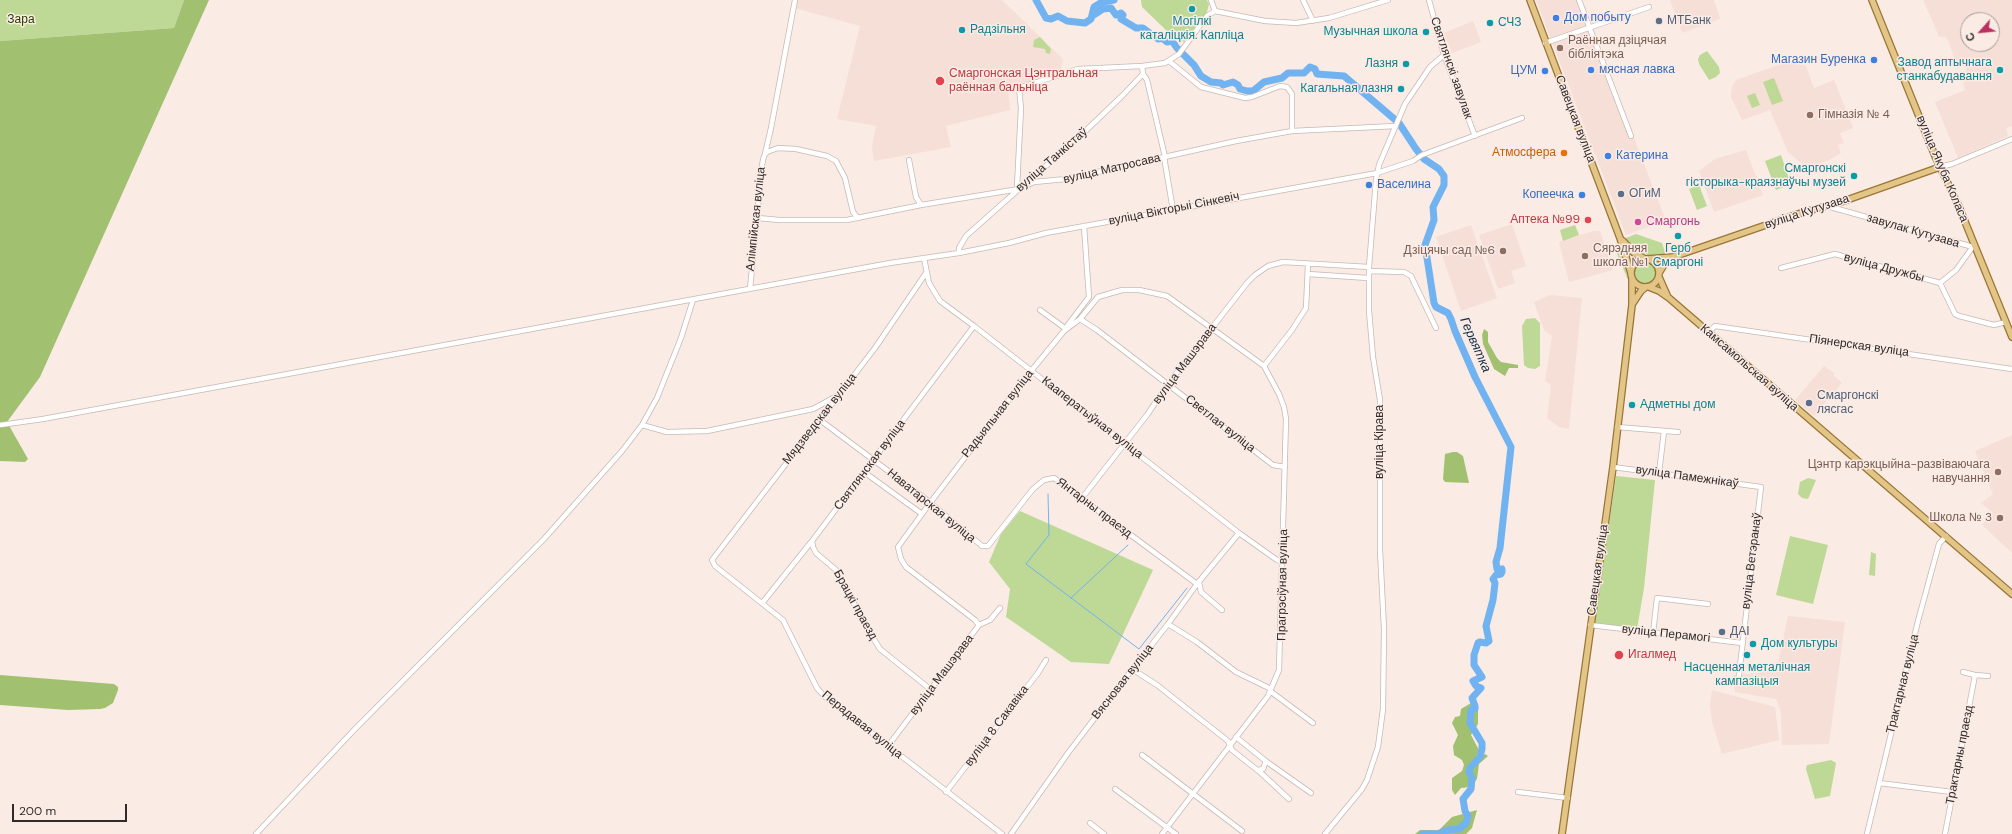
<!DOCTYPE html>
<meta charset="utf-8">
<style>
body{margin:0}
#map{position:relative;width:2012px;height:834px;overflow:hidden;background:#faebe5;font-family:"DM Sans",sans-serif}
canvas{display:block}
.north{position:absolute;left:1960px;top:12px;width:40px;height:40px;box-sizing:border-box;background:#faebe5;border:1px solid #a99e9a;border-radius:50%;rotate:243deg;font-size:11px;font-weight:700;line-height:16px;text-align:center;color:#302b29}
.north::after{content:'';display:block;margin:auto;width:14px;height:18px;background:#bd2f5f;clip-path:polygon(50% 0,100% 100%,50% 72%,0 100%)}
.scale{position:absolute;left:12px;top:804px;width:115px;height:18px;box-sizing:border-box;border:2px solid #302b29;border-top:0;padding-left:5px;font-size:12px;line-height:14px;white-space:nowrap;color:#302b29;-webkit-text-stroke:3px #faebe5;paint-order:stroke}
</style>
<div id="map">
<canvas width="2012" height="834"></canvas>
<div class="north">С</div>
<div class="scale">200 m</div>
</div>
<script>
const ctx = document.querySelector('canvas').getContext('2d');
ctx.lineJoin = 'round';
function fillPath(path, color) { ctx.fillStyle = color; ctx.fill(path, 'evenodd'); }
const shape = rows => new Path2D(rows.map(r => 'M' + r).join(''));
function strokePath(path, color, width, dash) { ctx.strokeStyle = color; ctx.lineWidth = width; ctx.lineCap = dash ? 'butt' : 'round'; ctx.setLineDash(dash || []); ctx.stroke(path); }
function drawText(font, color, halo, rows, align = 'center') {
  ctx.font = font + ' "DM Sans",sans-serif'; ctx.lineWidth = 3; ctx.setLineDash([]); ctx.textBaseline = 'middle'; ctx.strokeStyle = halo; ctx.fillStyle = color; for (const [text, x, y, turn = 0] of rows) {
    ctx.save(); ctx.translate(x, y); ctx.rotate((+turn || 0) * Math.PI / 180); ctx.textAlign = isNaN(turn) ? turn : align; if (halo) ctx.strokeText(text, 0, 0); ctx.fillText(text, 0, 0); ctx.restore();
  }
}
fillPath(shape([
 [797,0,1002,0,1063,59,1061,72,1008,90,1010,110,946,126,951,147,874,161,872,147,876,126,837,119,860,26,795,8],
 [1536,0,1581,0,1666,221,1626,235],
 [1670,0,1714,0,1720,19,1682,33],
 [1923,0,2012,0,2012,126,2006,128,2008,136,1958,158,1935,102,1965,90,1963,83,1970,79,1964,64,1956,62,1947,38,1939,36],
 [1968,20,1992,20,1992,44,1968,44],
 [1473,21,1481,42,1452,53,1444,33],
 [1787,62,1806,66,1814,88,1834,80,1853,128,1840,133,1844,143,1838,145,1841,153,1829,160,1807,168,1788,152,1770,110,1742,120,1731,97,1732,87,1736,80],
 [1746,150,1763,195,1714,212,1699,171,1715,159],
 [1512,224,1526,266,1511,271,1515,283,1498,289,1479,235],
 [1471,225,1497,298,1461,311,1436,237],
 [1593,231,1600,231,1613,270,1569,282,1559,242],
 [1550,295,1582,298,1569,429,1559,427,1547,418,1551,385,1545,381,1552,336,1544,330,1534,302],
 [1824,366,1834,373,1834,376,1842,383,1814,416,1795,400],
 [2012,435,2012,553,1982,525,1992,512,1981,503,1993,494,1975,451],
 [1788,616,1845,622,1829,744,1782,745,1781,712,1776,699,1735,692,1734,675,1759,673,1777,668],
 [1712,690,1775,707,1779,740,1722,754,1712,722,1710,704]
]), '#f6dfd6');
fillPath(shape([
 [0,0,184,0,174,28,0,41],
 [1141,0,1207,0,1209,4,1207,12,1184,42,1167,31,1142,7],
 [1040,37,1051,49,1050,54,1046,53,1045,49,1033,47,1034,40],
 [1707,51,1719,67,1720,73,1716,77,1709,80,1699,64,1698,59,1700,55],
 [1774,78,1783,101,1772,105,1763,82],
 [1755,93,1760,105,1752,108,1747,96],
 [1781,155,1789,179,1784,187,1776,190,1765,161],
 [1699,185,1707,206,1697,210,1689,189],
 [1575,225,1579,235,1563,241,1560,230],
 [1636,234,1662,243,1666,255,1649,256,1639,251,1632,247,1626,238],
 [1620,244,1626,262,1628,280,1615,249],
 '1634 273a11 11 0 1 1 22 0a11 11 0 1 1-22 0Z',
 [1535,318,1540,323,1540,366,1535,369,1528,368,1524,365,1522,326,1526,319],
 [1616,476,1655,480,1644,588,1637,629,1595,623],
 [1808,478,1816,480,1808,499,1802,498,1798,494,1800,482],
 [1020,511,1153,570,1109,664,1071,662,1006,617,1010,589,989,562,1001,534],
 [1790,536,1828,545,1813,604,1776,595],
 [1871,552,1876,554,1875,576,1869,575],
 [1831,760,1836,763,1830,796,1815,799,1806,769,1807,765]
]), '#bdd995');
fillPath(shape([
 [184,0,209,0,40,377,7,422,28,459,25,462,0,461,0,41,174,28],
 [1484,329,1488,332,1488,342,1497,358,1501,362,1518,365,1518,368,1509,368,1505,376,1494,369,1483,344,1482,335],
 [1453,452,1457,452,1463,456,1469,483,1445,482,1443,479,1445,454],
 [0,675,114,684,118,687,118,690,113,703,105,708,100,709,68,710,0,705],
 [1471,703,1477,706,1478,710,1478,724,1471,735,1479,750,1476,757,1478,758,1485,754,1488,756,1479,764,1477,779,1471,787,1461,788,1455,795,1452,790,1452,778,1462,771,1464,765,1462,760,1454,755,1453,746,1458,735,1452,723,1455,717,1460,716,1461,709],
 [1477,810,1472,828,1466,834,1415,834,1420,830,1439,830,1452,817]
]), '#a1c170');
strokePath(shape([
 [1048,494,1049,535,1026,564,1139,649,1187,588],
 [1071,598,1128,545]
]), '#71b2f1', 1);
strokePath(shape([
 [1036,0,1046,18,1051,19,1058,16,1067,21,1085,23,1091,19,1094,7,1102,2,1114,0],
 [1092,16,1103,9,1111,8,1116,15,1121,13,1123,15,1121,19,1136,28,1143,28,1158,39,1162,38,1167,42,1172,41,1177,48,1194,65,1201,76,1211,82,1221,83,1223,85,1233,82,1238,85,1240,89,1247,91,1253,91,1264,82,1282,78,1288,73,1304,73,1310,67,1315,69,1317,74,1344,76,1399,123,1416,149,1424,159,1439,169,1444,176,1444,185,1433,207,1434,220,1425,245,1434,303,1436,307,1448,313,1451,319,1455,331,1475,377,1511,447,1500,548,1496,562,1497,569,1500,570,1502,569,1502,572,1501,574,1496,575,1493,579,1495,583,1493,600,1486,626,1489,641,1486,643,1480,642,1478,643,1474,655,1474,665,1482,677,1473,681,1476,686,1481,688,1472,698,1475,706,1475,709,1471,710,1470,723,1482,743,1482,749,1480,757,1470,768,1469,772,1472,778,1471,789,1463,799,1465,811,1468,816,1466,823,1459,829,1448,830,1437,834],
 [1423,834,1435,834]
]), '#71b2f1', 7);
const minor = shape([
 [1211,0,1215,11],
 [1303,0,1313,21],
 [1429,0,1444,55,1475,136],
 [1579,0,1631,136],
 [1545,43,1649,7],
 [1169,61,1201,87,1245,98,1252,97,1280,86,1287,87,1292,94,1292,131],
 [1143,74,1147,80,1165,157],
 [765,154,771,128,795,0],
 [1164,157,1173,210],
 [909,160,916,197,921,205],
 [1940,167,1952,164,2012,139],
 [1024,185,1078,138,1122,96,1143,74,1142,66],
 [1019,189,1017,187,1021,108,1019,88,1078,69,1142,66,1165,63,1179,54,1207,16,1215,11,1265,21,1296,23,1329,18,1388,0],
 [1827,206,1973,247],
 [758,218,779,220,847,220,921,205,1019,189,1034,182,1066,179,1236,141,1292,131,1396,126],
 [959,253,959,248,966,236,1019,189],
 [924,258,929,283,940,301,974,326,1239,533,1277,560,1283,562],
 [1781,268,1835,254,1940,283,1956,270,1972,248],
 [1369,271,1404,272,1411,276,1436,328],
 [926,273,875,348,712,560,715,566,783,620,817,688,825,697,1002,834],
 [1308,274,1368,278],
 [1940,283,1955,314,1959,316,1994,325,2006,322],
 [750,289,762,165,764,156,767,152,778,148,796,149,827,156,836,161,845,178,853,212,858,218],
 [1040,310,1066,329],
 [1080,319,1097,330,1273,465,1285,467],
 [1067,326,1089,297,1084,226],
 [1708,333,1715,326,2012,369],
 [1264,366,1292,330,1306,308,1308,264],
 [820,420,927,500,982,546,988,546,1033,489,1044,480,1054,478,1197,584],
 [0,425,43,419,890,263,959,253,1009,243,1046,233,1377,173,1413,161,1422,155,1522,118],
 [642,425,667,432,707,431,813,409,837,396],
 [1617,427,1678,432],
 [1613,467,1761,487,1738,683],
 [864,472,922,514],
 [1659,473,1664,431],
 [1082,498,1147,415,1168,384,1247,283,1255,275,1268,266,1283,262,1369,267],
 [812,541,813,547,816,553,836,570,867,628,880,649,930,689],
 [1199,582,1201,592,1222,610],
 [763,602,812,541,974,326],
 [1168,624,1197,642,1236,672,1271,689],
 [979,625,975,620,906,567,901,559,898,547,930,503,1031,371,1064,331,1080,319,1098,297,1122,290,1139,290,1167,296,1264,366,1279,394,1284,407,1286,419,1279,670,1268,696,1162,834],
 [1590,625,1742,643],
 [1653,633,1657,598,1708,604],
 [1132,669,1157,685,1228,741,1232,750,1261,773,1289,799],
 [1963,672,1975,675,1988,676],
 [1270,691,1313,723],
 [1236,737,1267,762,1311,793],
 [888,746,979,625,990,620,1000,608],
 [1142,755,1242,831],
 [1258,770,1263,769,1266,761],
 [1879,783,1952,792],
 [1115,789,1176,834],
 [946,792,1038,673,1046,660],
 [1518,792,1568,798],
 [1090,823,1104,834],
 [256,834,354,730,544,539,622,451,642,425,657,398,681,338,693,300],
 [1011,834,1068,753,1120,685,1168,624,1197,584,1239,533],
 [1325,834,1362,789,1367,780,1378,747,1383,709,1384,629,1380,550,1380,400,1373,357,1369,311,1369,267,1376,180,1379,165,1405,104,1430,67,1444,55],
 [1867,834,1918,621,1939,544,1946,536],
 [1945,834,1975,675]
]);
const major = shape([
 [1530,0,1620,238,1631,273],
 [1872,0,1935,156,1959,207,2012,337],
 [1623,241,1634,253,1645,259],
 '1631 273a14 14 0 1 1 28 0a14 14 0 1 1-28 0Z',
 [1647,259,1673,257,1801,213,1844,201,1940,167],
 [1659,273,1665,263,1671,258],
 [1659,277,1667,295],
 [1649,287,1659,291,1669,298,2012,594],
 [1633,303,1641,291,1646,287],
 [1562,834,1613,467,1632,305,1632,279]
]);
strokePath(minor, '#c6b8b3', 6);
strokePath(major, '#997633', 8);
strokePath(minor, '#fff', 4.5);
strokePath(major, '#e3c588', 5.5);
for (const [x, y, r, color] of [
 [1192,9,4,"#0f9aa8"],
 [1556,18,4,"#3f7fe0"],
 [1659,21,4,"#5c6f8a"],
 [1490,23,4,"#0f9aa8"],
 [962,30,4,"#0f9aa8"],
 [1426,32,4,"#0f9aa8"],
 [1560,48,4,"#8d6e63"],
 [1874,60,4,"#3f7fe0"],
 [1406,64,4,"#0f9aa8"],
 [1591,70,4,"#3f7fe0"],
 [2000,70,4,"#0f9aa8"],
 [1545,71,4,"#3f7fe0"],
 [940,81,5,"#e0444e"],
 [1401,89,4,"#0f9aa8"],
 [1810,115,4,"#8d6e63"],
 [1564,153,4,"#e8710a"],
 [1608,156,4,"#3f7fe0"],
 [1854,176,4,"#0f9aa8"],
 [1369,185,4,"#3f7fe0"],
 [1621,194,4,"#5c6f8a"],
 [1582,195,4,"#3f7fe0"],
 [1588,220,4,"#e0444e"],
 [1638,222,4,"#d1479c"],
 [1678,236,4,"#0f9aa8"],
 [1503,251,4,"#8d6e63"],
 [1585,256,4,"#8d6e63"],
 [1809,403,4,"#5c6f8a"],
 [1632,405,4,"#0f9aa8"],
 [1998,472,4,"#8d6e63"],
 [2000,518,4,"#8d6e63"],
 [1722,632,4,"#5c6f8a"],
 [1753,644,4,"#0f9aa8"],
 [1619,655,5,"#e0444e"],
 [1747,655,4,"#0f9aa8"]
]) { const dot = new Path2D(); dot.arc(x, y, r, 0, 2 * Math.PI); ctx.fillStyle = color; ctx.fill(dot); strokePath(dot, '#faebe5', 1.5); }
drawText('12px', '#366cbe', '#faebe5', [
 ["Дом побыту",1564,18],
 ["Магазин Буренка",1866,60,"right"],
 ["мясная лавка",1599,70],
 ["ЦУМ",1537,71,"right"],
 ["Катерина",1616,156],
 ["Васелина",1377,185],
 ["Копеечка",1574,195,"right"]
], 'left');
drawText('12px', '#2a3d00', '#faebe5', [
 ["Зара",21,20]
]);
drawText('12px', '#4e5e75', '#faebe5', [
 ["МТБанк",1667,21],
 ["ОГиМ",1629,194],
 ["Смаргонскі",1817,396],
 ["лясгас",1817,410],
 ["ДАІ",1730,632]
], 'left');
drawText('12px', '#0d838f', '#faebe5', [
 ["Могілкі",1192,22,"center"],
 ["каталіцкія. Капліца",1192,36,"center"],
 ["СЧЗ",1498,23,"left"],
 ["Радзільня",970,30,"left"],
 ["Музычная школа",1418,32],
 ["Завод аптычнага",1992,63],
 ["станкабудавання",1992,77],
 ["Лазня",1398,64],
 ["Кагальная лазня",1393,89],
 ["Смаргонскі",1846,169],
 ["гісторыка-краязнаўчы музей",1846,183],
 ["Герб",1678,249,"center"],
 ["Смаргоні",1678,263,"center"],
 ["Адметны дом",1640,405,"left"],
 ["Дом культуры",1761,644,"left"],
 ["Насценная металічная",1747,668,"center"],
 ["кампазіцыя",1747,682,"center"]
], 'right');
drawText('12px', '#785e54', '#faebe5', [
 ["Раённая дзіцячая",1568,41],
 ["бібліятэка",1568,55],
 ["Гімназія № 4",1818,115],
 ["Сярэдняя",1593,249],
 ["школа №1",1593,263],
 ["Дзіцячы сад №6",1495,251,"right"],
 ["Цэнтр карэкцыйна-развіваючага",1990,465,"right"],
 ["навучання",1990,479,"right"],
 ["Школа № 3",1992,518,"right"]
], 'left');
drawText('12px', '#302b29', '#faebe5', [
 ["Святлянскі завулак",1451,68,71],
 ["Савецкая вуліца",1575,119,69],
 ["вуліца Танкістаў",1052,160,-41],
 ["вуліца Матросава",1112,169,-13],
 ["вуліца Якуба Коласа",1942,169,67],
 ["вуліца Вікторыі Сінкевіч",1174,209,-11],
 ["вуліца Кутузава",1807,212,-18],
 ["Алімпійская вуліца",756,219,-84],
 ["завулак Кутузава",1913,231,16],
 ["вуліца Дружбы",1884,268,15],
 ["Піянерская вуліца",1859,346,8],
 ["вуліца Машэрава",1185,364,-53],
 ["Камсамольская вуліца",1749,368,41],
 ["Радыяльная вуліца",998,414,-52],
 ["Кааператыўная вуліца",1092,418,38],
 ["Мядзведская вуліца",820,419,-52],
 ["Светлая вуліца",1220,424,38],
 ["вуліца Кірава",1380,442,-90],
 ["Святлянская вуліца",870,465,-53],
 ["вуліца Памежнікаў",1687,477,8],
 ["Наватарская вуліца",931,506,39],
 ["Янтарны праезд",1094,508,37],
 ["вуліца Ветэранаў",1752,561,-83],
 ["Савецкая вуліца",1598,570,-82],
 ["Прагрэсіўная вуліца",1283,585,-89],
 ["Брацкі праезд",855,605,61],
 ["вуліца Перамогі",1666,634,6],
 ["вуліца Машэрава",942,675,-53],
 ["Вясновая вуліца",1123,682,-52],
 ["Трактарная вуліца",1903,684,-76],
 ["Перадавая вуліца",862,725,39],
 ["вуліца 8 Сакавіка",997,726,-53],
 ["Трактарны праезд",1960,755,-79]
]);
drawText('12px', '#be3a42', '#faebe5', [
 ["Смаргонская Цэнтральная",949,74],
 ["раённая бальніца",949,88],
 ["Аптека №99",1580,220,"right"],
 ["Игалмед",1628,655]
], 'left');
drawText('12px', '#c56008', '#faebe5', [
 ["Атмосфера",1556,153]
], 'right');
drawText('12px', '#b23c85', '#faebe5', [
 ["Смаргонь",1646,222]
], 'left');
drawText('italic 13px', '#132e48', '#faebe5', [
 ["Гервятка",1475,345,66]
]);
</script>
